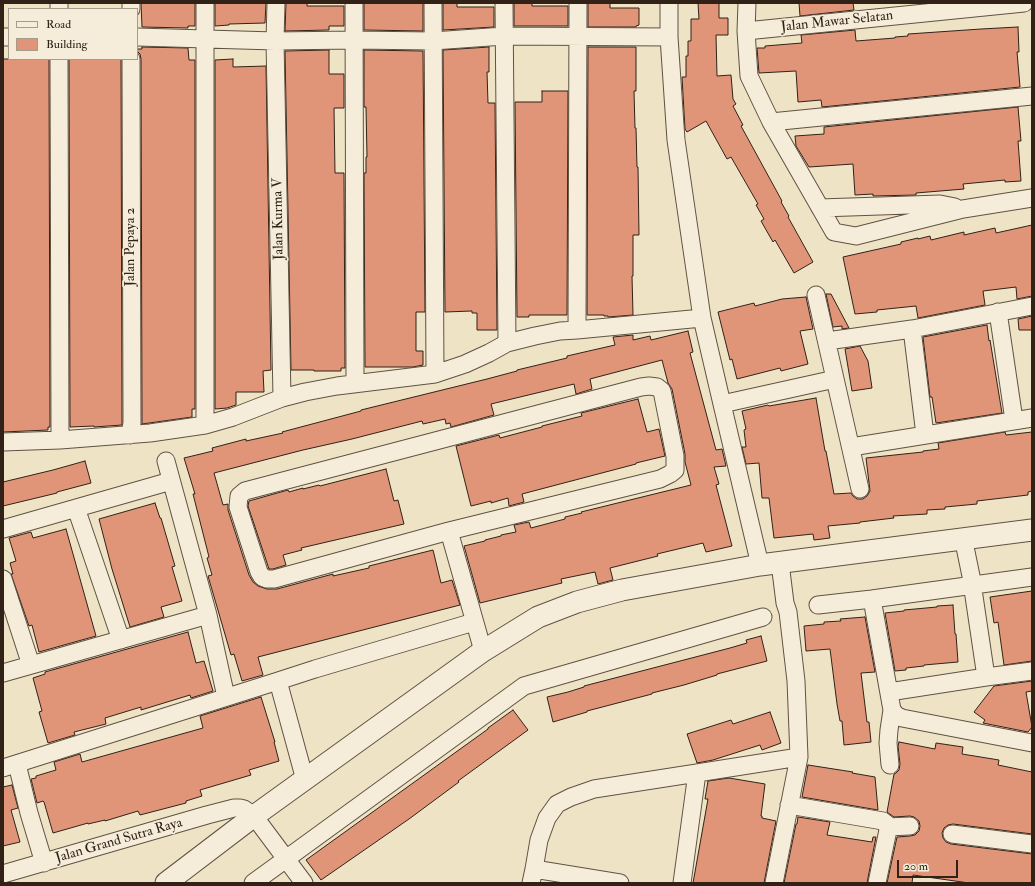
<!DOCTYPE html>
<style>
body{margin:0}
#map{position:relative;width:1035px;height:886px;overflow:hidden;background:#efe3c6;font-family:"IM FELL Double Pica",serif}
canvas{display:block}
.frame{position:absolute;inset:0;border:4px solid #312117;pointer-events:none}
.legend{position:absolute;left:8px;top:8px;width:130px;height:52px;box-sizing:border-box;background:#f5edda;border:1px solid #a79b8c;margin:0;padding:5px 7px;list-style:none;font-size:12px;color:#312117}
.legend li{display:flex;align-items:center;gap:8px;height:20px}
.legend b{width:20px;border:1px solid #a79b8c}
.scale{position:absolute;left:897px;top:860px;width:61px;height:18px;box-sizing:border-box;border:2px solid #312117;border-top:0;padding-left:5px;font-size:12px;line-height:14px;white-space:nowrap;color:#312117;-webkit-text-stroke:3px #f5edda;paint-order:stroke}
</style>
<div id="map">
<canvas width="1035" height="886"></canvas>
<div class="frame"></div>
<ul class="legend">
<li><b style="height:5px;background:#f5edda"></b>Road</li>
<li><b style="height:11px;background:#e09579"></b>Building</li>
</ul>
<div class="scale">20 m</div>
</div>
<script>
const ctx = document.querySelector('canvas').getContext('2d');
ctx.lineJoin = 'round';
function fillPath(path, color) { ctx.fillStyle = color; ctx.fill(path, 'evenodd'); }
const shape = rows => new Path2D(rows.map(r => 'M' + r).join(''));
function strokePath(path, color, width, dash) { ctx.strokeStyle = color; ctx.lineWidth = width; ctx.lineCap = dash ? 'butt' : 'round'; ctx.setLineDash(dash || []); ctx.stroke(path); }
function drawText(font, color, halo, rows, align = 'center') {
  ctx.font = font + ' "IM FELL Double Pica",serif'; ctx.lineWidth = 3.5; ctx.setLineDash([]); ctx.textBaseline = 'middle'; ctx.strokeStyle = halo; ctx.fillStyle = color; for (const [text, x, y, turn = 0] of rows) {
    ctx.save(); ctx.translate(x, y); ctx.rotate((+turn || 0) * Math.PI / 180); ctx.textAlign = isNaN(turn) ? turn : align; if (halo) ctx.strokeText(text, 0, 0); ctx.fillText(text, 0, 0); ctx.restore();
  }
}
const building = shape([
 [141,3,195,3,195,26,188,26,188,28,142,27,141,3],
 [215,3,266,3,265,23,229,24,229,25,215,26,215,3],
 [286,3,307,3,307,6,344,6,344,26,329,26,329,30,285,31,286,3],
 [364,3,423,3,423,31,364,30,364,3],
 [443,3,457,3,457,7,494,7,494,27,443,30,443,3],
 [514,3,532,3,532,6,568,6,568,26,514,26,514,3],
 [588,3,610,3,610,8,639,8,639,25,636,26,636,27,588,27,588,3],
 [698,3,719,3,719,18,728,18,728,35,716,35,717,76,731,75,733,99,736,104,733,106,743,125,741,126,782,201,781,202,789,216,788,217,813,262,794,273,775,240,773,242,761,221,764,219,756,205,758,204,731,157,727,159,706,121,687,132,685,129,682,77,686,77,686,56,688,56,688,41,691,41,691,19,699,19,698,3],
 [799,3,853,3,854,10,800,16,799,3],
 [1018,27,1019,52,1017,52,1020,87,822,107,821,100,798,102,796,71,759,73,757,48,765,48,765,46,802,43,801,35,855,30,856,41,895,38,895,37,908,36,908,34,981,29,1018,27],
 [142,47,188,48,189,60,195,60,195,409,192,409,192,417,142,424,141,59,140,54,137,51,137,49,142,49,142,47],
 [489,47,489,72,487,72,488,103,495,103,497,330,477,330,477,313,472,313,472,311,445,312,443,50,489,47],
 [588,47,636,47,636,91,634,91,635,128,636,128,637,167,638,167,639,235,633,235,633,276,632,276,633,315,608,317,608,316,604,316,604,315,587,315,588,47],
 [329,50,329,74,344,74,344,108,334,108,335,173,344,173,345,368,341,368,341,371,314,371,314,370,291,370,285,51,329,50],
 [364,50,423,51,425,312,416,312,416,351,423,351,423,365,413,367,365,367,364,173,366,173,366,157,367,157,366,107,364,107,364,50],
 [3,59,49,59,50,427,48,427,48,430,3,432,3,59],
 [69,59,121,59,122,425,94,427,94,426,70,427,69,59],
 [233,59,233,67,266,66,271,370,263,371,264,392,236,392,236,405,227,408,215,409,215,60,233,59],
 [542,91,568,91,567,315,529,315,529,317,517,317,515,102,542,102,542,91],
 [1018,107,1021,141,1018,141,1021,181,1005,182,1005,180,963,184,964,189,916,193,916,195,873,196,873,194,855,195,853,164,809,167,796,146,795,136,824,134,824,127,1018,107],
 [1032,225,1032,296,1017,299,1016,287,983,291,985,305,918,318,916,306,877,310,877,312,855,314,843,257,901,244,901,242,918,238,918,239,930,236,931,240,964,232,964,235,995,228,996,233,1032,225],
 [826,294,831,294,849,328,842,329,842,326,833,327,826,294],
 [806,297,813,329,800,331,808,364,781,371,780,368,737,379,732,359,730,360,718,312,754,303,755,306,782,299,806,297],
 [1032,316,1032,330,1019,330,1018,319,1032,316],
 [987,325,989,341,990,340,1002,413,936,423,932,397,930,397,923,337,987,325],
 [688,331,693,352,690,353,716,450,722,449,726,466,714,467,719,484,716,485,732,546,706,552,703,543,657,554,658,556,610,568,613,580,598,584,595,572,561,579,562,583,480,603,464,546,485,541,485,540,501,536,501,535,516,532,514,525,529,522,531,528,565,519,565,517,582,513,581,512,691,485,685,462,685,454,672,389,668,383,662,360,590,379,592,389,576,394,574,384,491,404,494,415,451,427,450,423,446,424,445,419,423,424,422,421,352,439,303,450,214,473,223,505,228,504,228,510,249,575,253,582,258,586,267,589,277,589,333,574,333,576,369,568,369,566,433,550,441,583,452,580,460,605,258,657,263,675,242,681,234,654,231,655,208,576,212,575,207,558,209,557,193,494,195,494,184,458,213,451,212,448,246,439,246,441,283,433,282,432,361,411,361,410,487,379,517,371,517,370,567,358,567,356,615,345,613,337,633,335,633,340,650,336,651,340,688,331],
 [860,346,868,361,872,388,852,391,845,349,860,346],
 [816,398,825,451,826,451,834,494,851,493,853,496,857,499,863,499,867,496,870,491,866,458,923,452,923,451,939,449,938,443,1005,432,1006,435,1032,432,1032,491,1028,492,1028,495,977,501,977,504,945,507,945,509,927,510,927,514,893,516,894,518,860,522,860,523,828,526,830,538,814,540,813,534,774,538,769,498,762,498,759,463,746,464,742,447,746,447,744,430,746,429,742,411,768,405,769,406,816,398],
 [638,399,647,432,659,429,665,456,636,463,636,464,522,494,524,502,509,506,508,498,491,503,491,501,471,506,456,446,499,435,500,438,542,427,542,426,582,416,581,413,638,399],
 [85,461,91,483,57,492,57,493,3,506,3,482,53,470,85,461],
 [386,469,394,501,398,500,404,524,301,548,302,550,283,555,286,565,273,569,269,569,248,506,249,501,288,490,289,492,303,488,303,489,319,485,320,486,386,469],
 [155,503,160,518,161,518,175,566,172,567,182,601,161,607,164,617,130,627,112,569,99,519,155,503],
 [66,529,96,636,39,652,32,625,29,626,11,574,13,574,10,563,16,561,9,538,31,532,33,538,66,529],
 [1032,591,1032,661,1004,665,998,622,994,623,990,597,1032,591],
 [953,605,955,634,956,634,958,662,924,665,924,666,906,668,906,670,895,671,885,613,904,611,904,610,937,607,937,606,953,605],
 [865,617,875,672,861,673,867,722,869,722,871,742,844,745,842,721,840,721,837,704,830,649,806,651,804,626,824,624,824,622,841,621,840,619,865,617],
 [188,632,196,663,204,661,213,691,191,698,190,695,141,710,141,707,105,718,106,724,74,732,75,735,48,743,39,712,42,711,33,678,45,674,45,672,188,632],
 [761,636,767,661,717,674,717,675,684,685,652,693,652,694,587,711,587,712,553,722,547,697,568,692,584,687,584,686,730,648,747,643,746,640,761,636],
 [1032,681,1032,691,1026,692,1032,727,1028,732,983,723,985,720,974,712,994,686,1032,681],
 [261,697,275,742,274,742,279,761,249,770,251,775,200,790,202,796,186,801,186,803,140,815,138,811,105,821,105,820,88,824,88,823,53,833,44,802,43,801,37,803,31,779,36,778,36,776,56,770,54,762,80,754,82,762,203,728,200,716,261,697],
 [513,710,528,730,458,781,459,782,409,819,321,880,306,860,488,729,488,728,513,710],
 [770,712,781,743,762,750,760,745,713,760,697,763,687,734,731,720,733,724,770,712],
 [899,742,935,749,936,743,963,747,962,754,999,760,998,765,1032,772,1032,834,953,824,948,825,944,828,942,833,943,838,946,842,951,844,1032,854,1032,883,969,883,913,875,912,883,887,883,897,837,910,836,915,835,919,831,920,826,919,821,914,817,910,816,894,817,887,812,894,774,896,773,899,770,900,764,898,746,899,742],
 [808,765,853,772,852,773,875,777,878,810,802,797,808,765],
 [729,778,765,784,761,816,762,816,762,818,776,821,764,883,693,883,708,799,705,799,708,781,729,778],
 [12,785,18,808,11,810,20,842,3,846,3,787,12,785],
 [798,817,830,822,827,835,872,842,873,837,876,837,867,883,784,883,796,824,797,824,798,817]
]);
fillPath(building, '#e09579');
strokePath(building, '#312117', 1);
const minor = shape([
 [205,3,205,425,233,417,282,398,305,392,337,386,435,374,465,364,489,353,507,343,535,336,560,331,577,330,702,318],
 [276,3,275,41,282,398],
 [354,3,355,384],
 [433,3,435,374],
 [504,3,507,343],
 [669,3,669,37,676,140,702,318,722,404,760,565],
 [747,3,746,31,749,76,771,122,834,232,856,236,963,209,1032,198],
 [59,9,59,3],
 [131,9,131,3],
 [746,31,1024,3],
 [3,37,9,37],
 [137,37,275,41,354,40,433,41,504,36,669,37],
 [59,59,60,440],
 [771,122,1032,96],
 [820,208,940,204,955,207],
 [816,295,860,489],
 [998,312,1014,420],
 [912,329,925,435],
 [577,330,578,3],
 [827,341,912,329,1032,306],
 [649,386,657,387,662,391,675,456,675,470,670,474,660,479,449,531,274,579,267,579,262,577,259,572,238,507,239,496,245,491,641,387,649,386],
 [722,404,835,379],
 [130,435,132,423,131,59],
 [3,442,60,440,150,433,205,425],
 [851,447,1032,418],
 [166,461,208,615,226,697],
 [76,508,121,640],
 [3,529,171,481],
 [449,531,483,651],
 [962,539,965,547,971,576,986,677],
 [3,579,31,665],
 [872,599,892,710,896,715,902,718,1032,743],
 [818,605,872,599,1032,577],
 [3,673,208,615],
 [889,692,986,677,1032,671],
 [17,764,29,813,44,863],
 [890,765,888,743,889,730,892,710],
 [3,768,278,681],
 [305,780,278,681,315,669,474,622],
 [789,805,883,821,887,824,888,830,877,883],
 [887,827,910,826],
 [952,834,1032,844],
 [534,869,539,840,547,818,557,804,571,797,594,789,697,773],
 [3,874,207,815,234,808,240,808,244,809,254,816,304,883],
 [253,883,524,686,763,617],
 [531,883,534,869,620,883],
 [682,883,697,773,799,757],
 [774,883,799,757,796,681,788,612,785,603,781,571,779,563]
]);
const tertiary = shape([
 [166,883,254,816,483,651,538,617,577,602,622,590,760,565,1032,530]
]);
strokePath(minor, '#605243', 19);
strokePath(tertiary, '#605243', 23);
strokePath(minor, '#f5edda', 17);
strokePath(tertiary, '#f5edda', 21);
drawText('14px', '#312117', '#f5edda', [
 ["Jalan Mawar Selatan",837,22,-6],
 ["Jalan Kurma V",279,219,-91],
 ["Jalan Pepaya 2",131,247,-90],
 ["Jalan Grand Sutra Raya",119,841,-16]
]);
</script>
